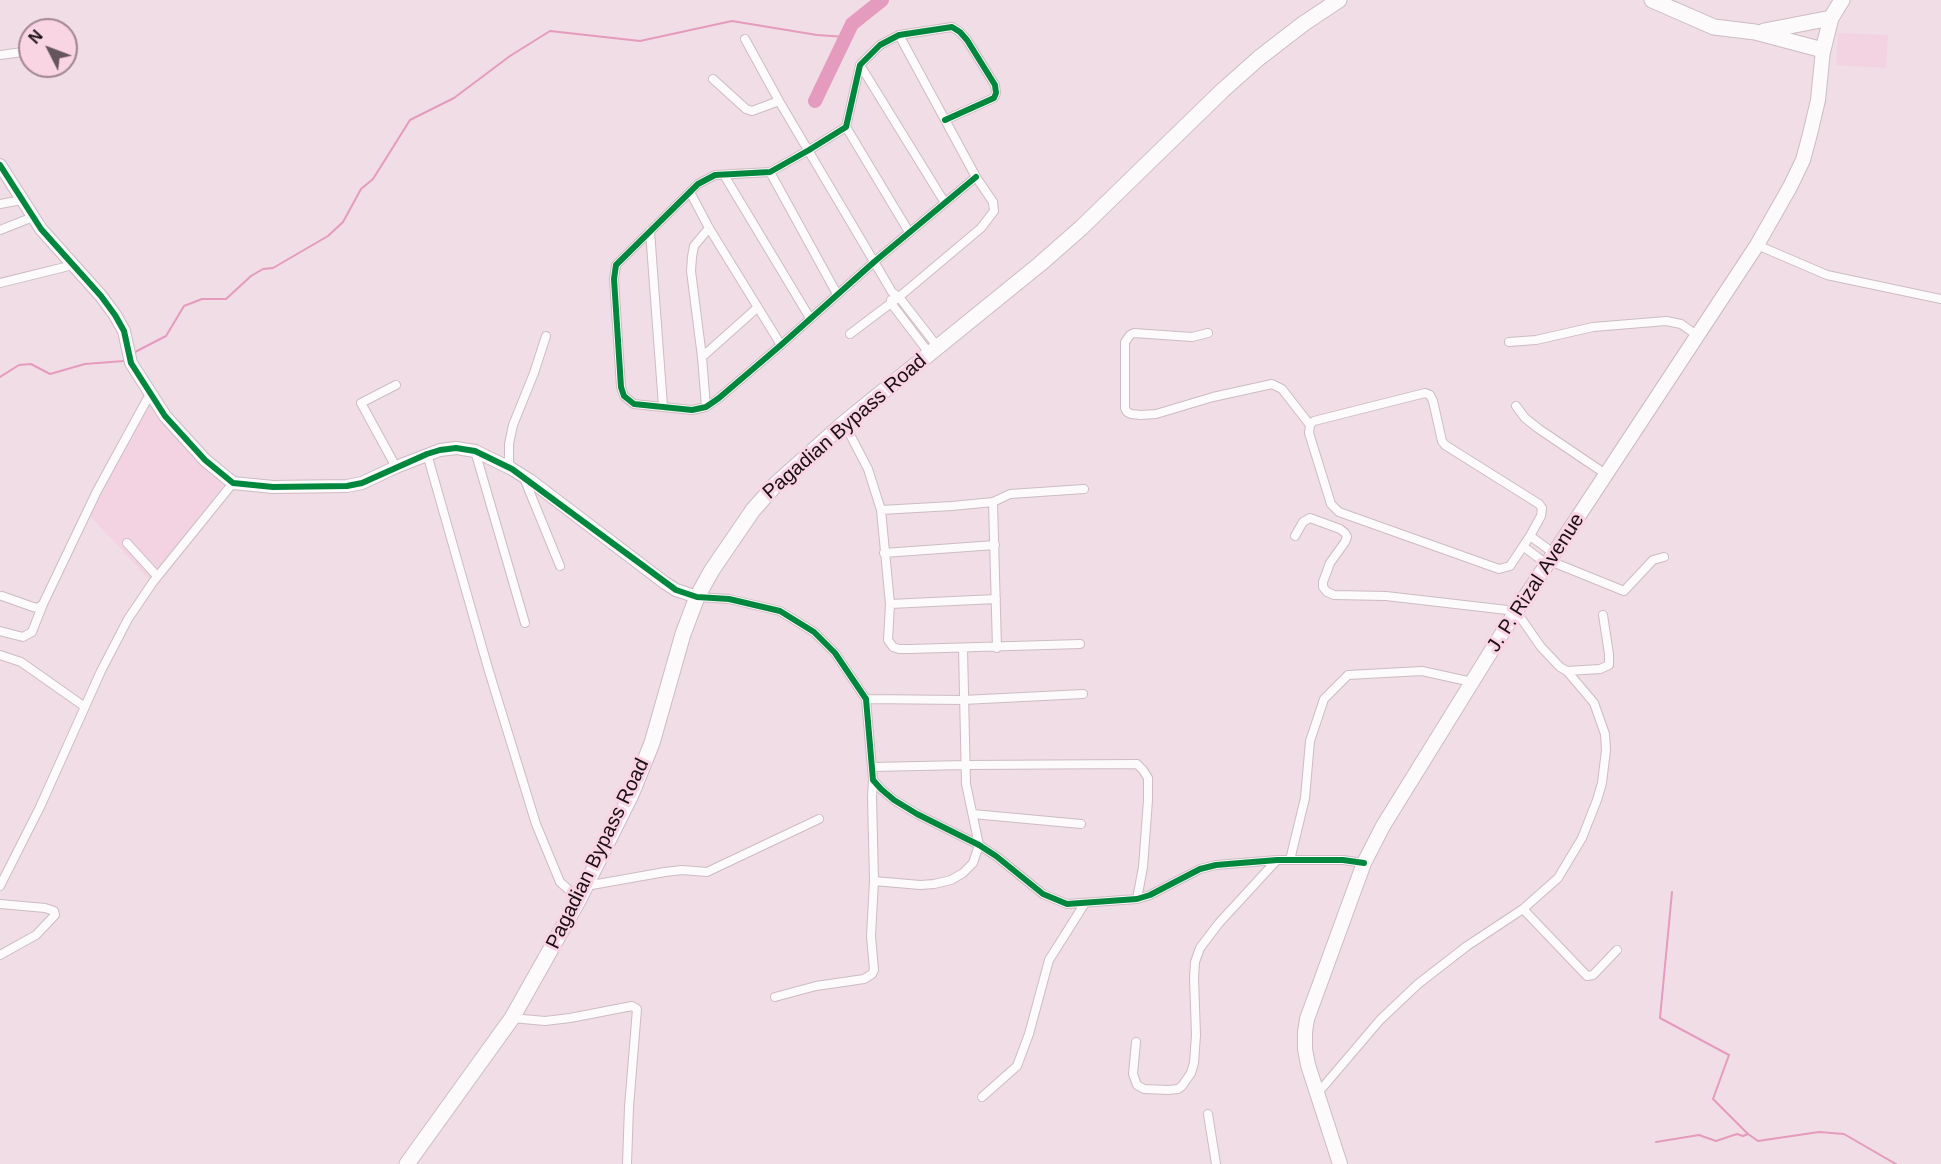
<!DOCTYPE html>
<style>
body{margin:0}
#map{position:relative;width:1941px;height:1164px;overflow:hidden;background:#f1dde5;font-family:Arial,sans-serif}
canvas{display:block}
.north{position:absolute;left:18px;top:18px;width:60px;height:60px;box-sizing:border-box;background:#f9d5e4;border:2px solid #a08591;border-radius:50%;rotate:312deg;font-size:16px;font-weight:700;line-height:24px;text-align:center;color:#1a0e14}
.north::after{content:'';display:block;margin:auto;width:21px;height:27px;background:#65565d;clip-path:polygon(50% 0,100% 100%,50% 72%,0 100%)}
</style>
<div id="map">
<canvas width="1941" height="1164"></canvas>
<div class="north">N</div>
</div>
<script>
const ctx = document.querySelector('canvas').getContext('2d');
ctx.lineJoin = 'round';
function fillPath(path, color) { ctx.fillStyle = color; ctx.fill(path, 'evenodd'); }
const shape = rows => new Path2D(rows.map(r => 'M' + r).join(''));
function strokePath(path, color, width, dash) { ctx.strokeStyle = color; ctx.lineWidth = width; ctx.lineCap = dash ? 'butt' : 'round'; ctx.setLineDash(dash || []); ctx.stroke(path); }
function drawText(font, color, halo, rows, align = 'center') {
  ctx.font = font + ' Arial,sans-serif'; ctx.lineWidth = 6; ctx.setLineDash([]); ctx.textBaseline = 'middle'; ctx.strokeStyle = halo; ctx.fillStyle = color; for (const [text, x, y, turn = 0] of rows) {
    ctx.save(); ctx.translate(x, y); ctx.rotate((+turn || 0) * Math.PI / 180); ctx.textAlign = isNaN(turn) ? turn : align; if (halo) ctx.strokeText(text, 0, 0); ctx.fillText(text, 0, 0); ctx.restore();
  }
}
fillPath(shape([
 [1838,33,1888,35,1886,68,1836,65],
 [147,403,181,441,224,485,150,580,89,515]
]), '#f3d3e1');
strokePath(shape([
 [135,352,166,336,184,306,202,299,226,299,251,276,263,269,273,268,328,236,343,222,361,189,373,179,410,120,454,98,510,56,550,31,640,41,732,21,817,35,846,37],
 [0,377,19,365,31,364,50,374,85,364,124,361],
 [1672,892,1660,1018,1729,1055,1713,1099,1748,1134],
 [1656,1142,1699,1135,1716,1141,1737,1134,1743,1136,1748,1134,1758,1141,1819,1132,1844,1134,1896,1164]
]), '#e49bbe', 2);
strokePath(shape([
 [815,101,852,24,882,0]
]), '#e49bbe', 14);
const street = shape([
 [745,39,779,101,892,292,899,297,937,346],
 [0,55,30,51],
 [860,65,945,203],
 [713,79,746,109,752,111,779,101],
 [945,120,994,98,996,93,995,85,967,40,960,32,952,27,899,35,880,45,860,65,846,127,809,150,770,172,715,175,698,184,616,265,614,279,621,387,624,396,634,404,692,410,706,407,719,398,781,345,874,262,976,177],
 [846,127,909,232],
 [770,172,837,294],
 [724,175,810,318],
 [690,192,709,228,781,345],
 [0,204,22,200],
 [0,230,33,217],
 [650,231,663,406],
 [1757,245,1827,275,1941,299],
 [0,283,73,265],
 [891,300,891,303,929,353],
 [1208,333,1192,337,1134,333,1130,335,1125,342,1125,408,1127,412,1131,414,1141,415,1156,414,1213,397,1272,384,1282,389,1310,425,1309,433,1331,504,1339,512,1499,569,1510,566,1530,536,1541,516,1542,508,1539,504,1445,445,1442,441,1433,401,1430,395,1425,393,1314,421,1310,425],
 [850,334,899,297,981,228,994,211,993,202,976,177,899,35],
 [1509,342,1536,340,1593,327,1666,321,1681,324,1698,336],
 [702,357,757,308],
 [1516,406,1525,418,1539,429,1607,475],
 [706,407,702,357,691,271,692,257,694,246,709,228],
 [844,423,868,469,881,510,890,604,888,640,893,647,899,649,910,649,1080,644],
 [475,451,525,623],
 [427,454,488,668,536,824,560,882,579,899],
 [396,467,361,403,396,385],
 [509,467,509,444,513,425,534,373,546,336],
 [524,478,560,566],
 [993,502,1010,494,1084,489],
 [881,510,952,506,993,502,997,648],
 [1295,536,1303,522,1310,518,1340,529,1345,533,1347,537,1345,542,1330,563,1323,582,1323,587,1327,592,1334,595,1386,596,1516,611,1541,647,1560,667,1567,671,1594,703,1605,734,1606,750,1602,783,1597,800,1582,838,1558,878,1523,909,1467,946,1418,984,1380,1020,1317,1094],
 [1530,536,1555,554],
 [127,543,157,576],
 [1524,547,1548,565],
 [884,553,995,545],
 [1550,561,1624,591,1653,560,1664,557],
 [2,596,33,607,38,608,43,604,97,491,150,394],
 [697,597,729,599,780,611,814,632,835,653,866,699,873,780,881,789,894,800,917,814,979,845,996,856,1043,894,1067,904,1137,899,1150,895,1200,869,1216,865,1277,860,1343,860,1364,863],
 [890,604,996,599],
 [0,631,23,637,32,632,43,604],
 [0,655,21,662,85,707],
 [1567,671,1600,669,1609,665,1609,654,1603,615],
 [866,699,963,700,1083,694],
 [872,767,966,765,1137,764,1143,770,1148,778,1148,800,1143,867,1137,899],
 [973,814,1081,824],
 [1290,860,1305,798,1310,741,1324,699,1348,675,1422,671,1472,682],
 [874,881,920,885,934,884,951,880,963,873,973,863,979,845,966,784,963,648],
 [0,886,40,807,101,671,128,619,153,582,233,483],
 [586,886,665,872,682,870,707,872,819,819],
 [0,904,45,908,54,911,55,915,36,935,0,955],
 [1523,909,1587,976,1593,975,1617,950],
 [775,997,816,986,864,979,872,974,874,970,871,936,874,881,872,797,873,780],
 [512,1018,545,1021,570,1018,632,1006,637,1009,629,1107,627,1164],
 [1136,1042,1133,1074,1137,1085,1144,1089,1168,1090,1178,1089,1182,1086,1191,1073,1194,1063,1196,1035,1194,978,1195,962,1200,948,1219,923,1277,860],
 [982,1097,1017,1066,1029,1034,1049,960,1085,903],
 [1208,1114,1216,1164]
]);
const secondary = shape([
 [0,165,41,229,101,296,115,315,124,331,131,363,165,416,205,460,233,483,273,487,347,486,362,483,396,467,440,450,456,448,475,451,512,469,531,481,665,583,676,590,697,597]
]);
const primary = shape([
 [1340,1164,1308,1065,1305,1049,1305,1032,1307,1019,1364,863,1383,826,1516,611,1757,245,1790,187,1803,160,1810,134,1818,100,1823,50]
]);
const highway = shape([
 [1652,0,1714,27,1755,32,1823,50,1831,18,1842,0],
 [1764,31,1831,18],
 [407,1164,512,1018,579,899,631,795,652,743,683,634,697,597,712,570,753,510,777,483,844,423,1040,264,1081,228,1223,90,1259,58,1303,24,1339,0]
]);
strokePath(street, '#ccbcc3', 10);
strokePath(secondary, '#ccbcc3', 14);
strokePath(primary, '#ccbcc3', 16);
strokePath(highway, '#ccbcc3', 17);
strokePath(street, '#fdfafb', 8);
strokePath(secondary, '#fdfafb', 12);
strokePath(primary, '#fdfafb', 14);
strokePath(highway, '#fdfafb', 15);
strokePath(shape([
 [945,120,994,98,996,93,995,85,967,40,960,32,952,27,899,35,880,45,860,65,846,127,809,150,770,172,715,175,698,184,616,265,614,279,621,387,624,396,634,404,692,410,706,407,719,398,781,345,874,262,976,177],
 [0,165,41,229,101,296,115,315,124,331,131,363,165,416,205,460,233,483,273,487,347,486,362,483,427,454,440,450,456,448,475,451,512,469,676,590,697,597,729,599,780,611,814,632,835,653,866,699,873,780,881,789,894,800,917,814,979,845,996,856,1043,894,1067,904,1137,899,1150,895,1200,869,1216,865,1277,860,1343,860,1364,863]
]), '#00873e', 6);
drawText('20px', '#1a0e14', '#f9d5e4', [
 ["Pagadian Bypass Road",845,427,-41],
 ["J. P. Rizal Avenue",1536,583,-57],
 ["Pagadian Bypass Road",598,854,-64]
]);
</script>
